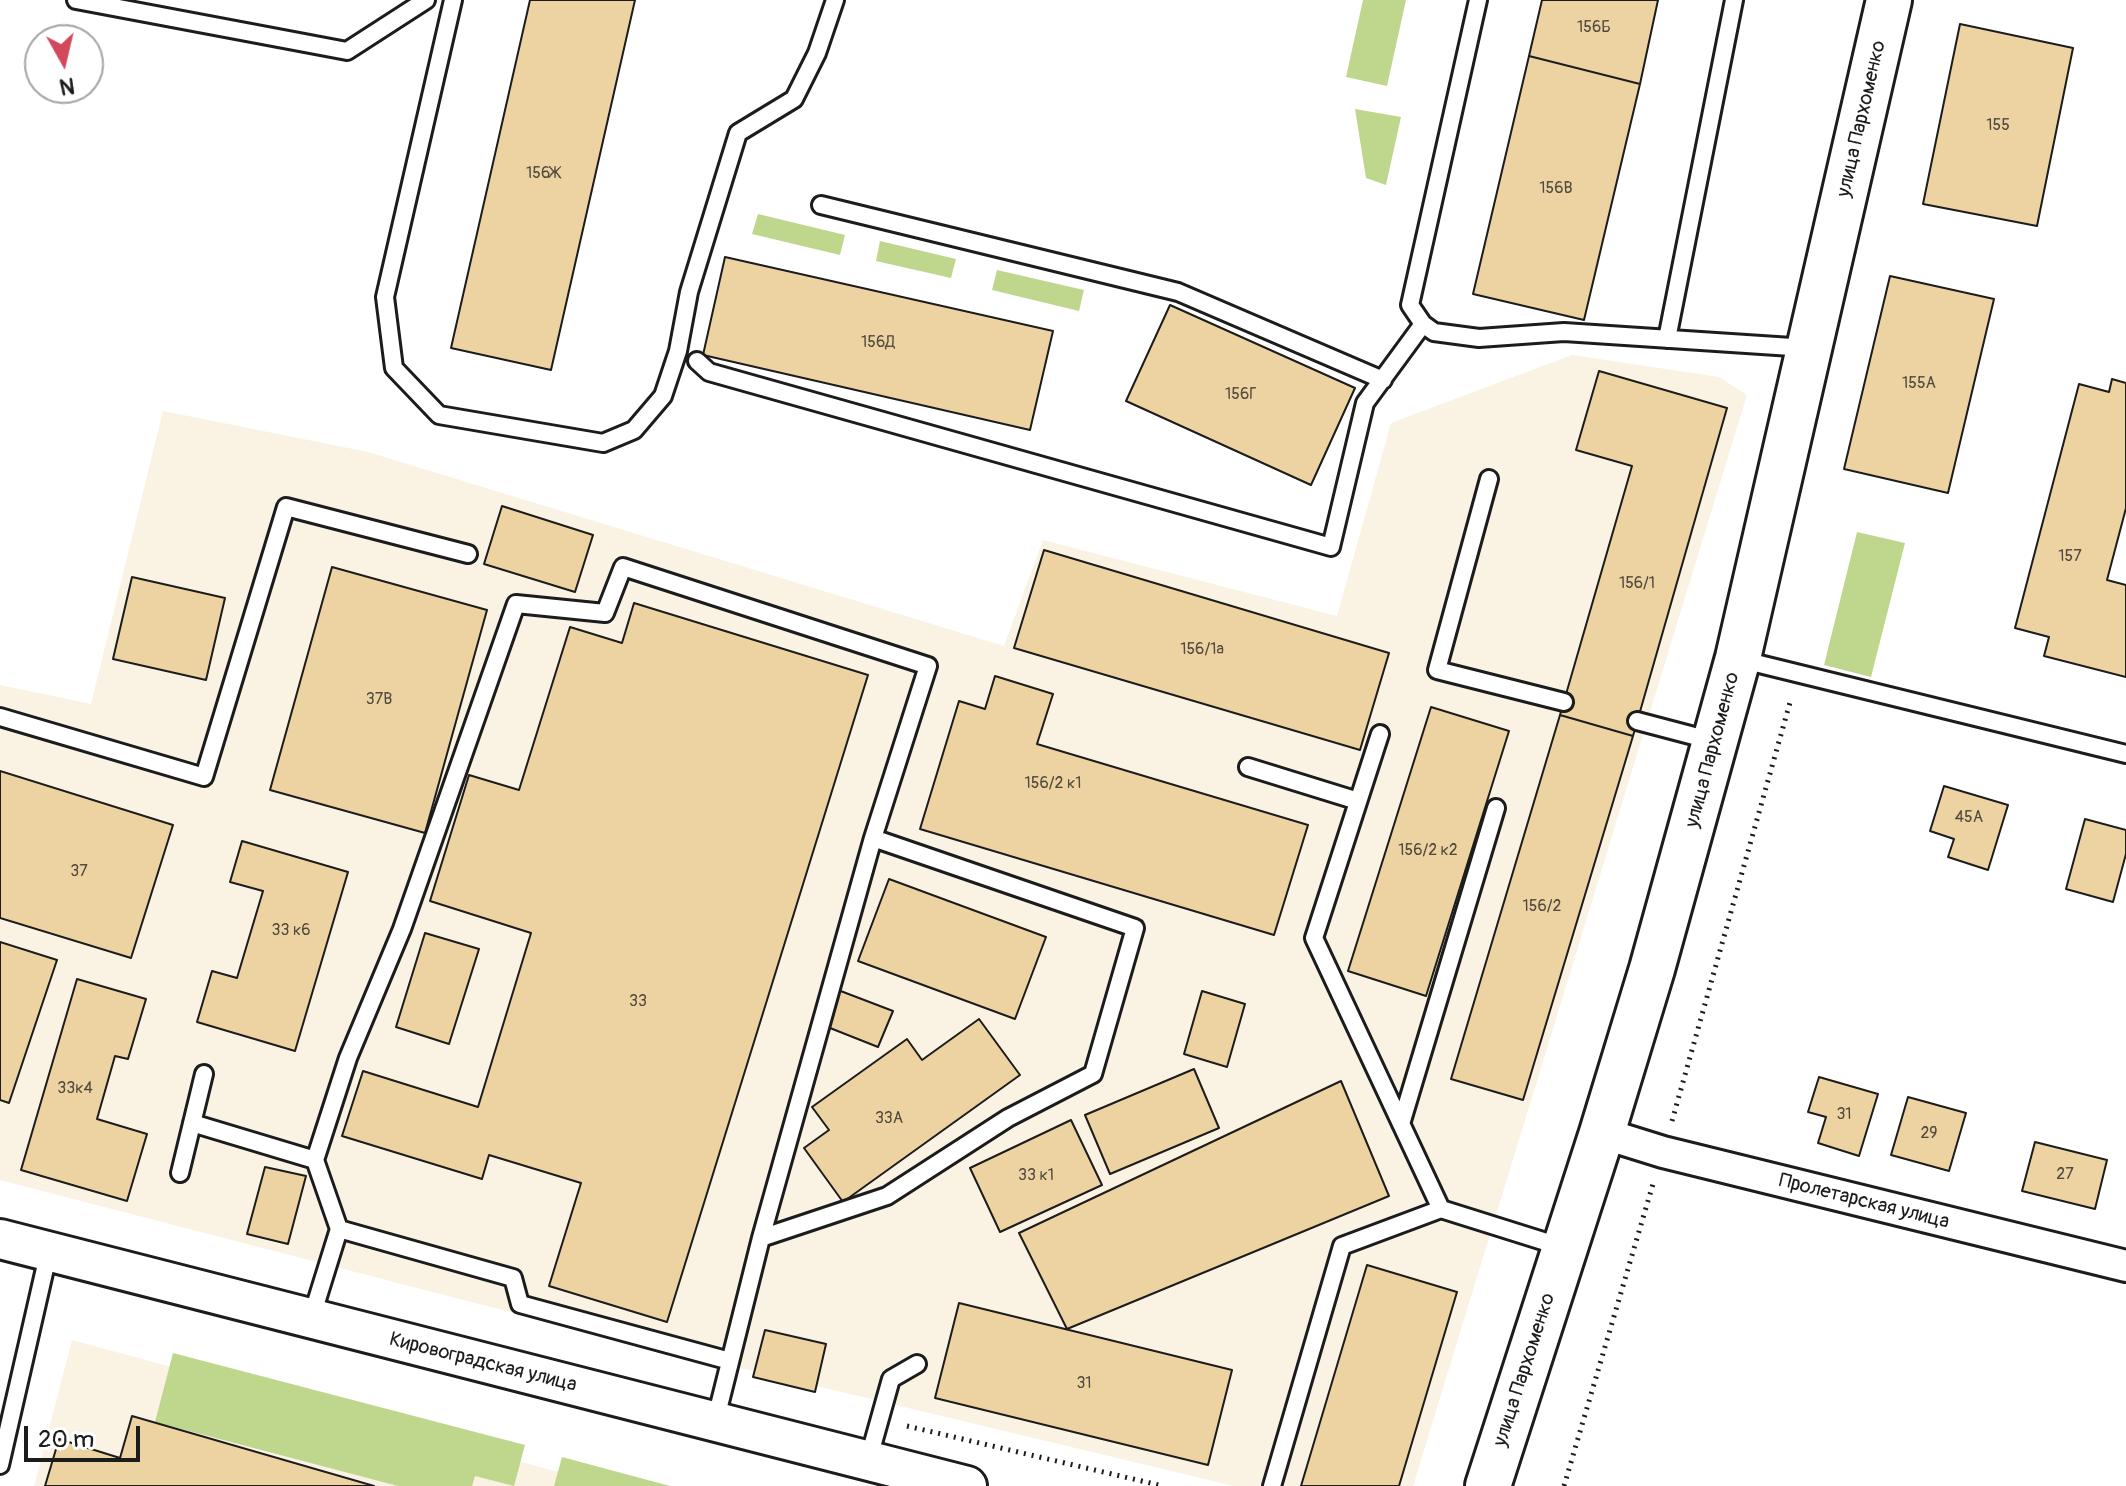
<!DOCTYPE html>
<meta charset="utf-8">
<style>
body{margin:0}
#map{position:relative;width:2126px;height:1486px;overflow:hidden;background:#fff;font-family:Pangolin,sans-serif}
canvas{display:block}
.north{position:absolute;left:24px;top:24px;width:80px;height:80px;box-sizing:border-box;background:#fff;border:2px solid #a4a4a4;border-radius:50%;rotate:172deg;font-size:22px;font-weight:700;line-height:32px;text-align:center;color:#1c1c1c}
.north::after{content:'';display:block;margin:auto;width:28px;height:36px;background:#d1495b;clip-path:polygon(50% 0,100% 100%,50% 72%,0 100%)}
.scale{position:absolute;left:24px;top:1426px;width:116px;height:36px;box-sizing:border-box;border:4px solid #1c1c1c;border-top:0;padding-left:10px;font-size:24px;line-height:28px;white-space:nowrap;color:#1c1c1c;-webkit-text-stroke:6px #fff;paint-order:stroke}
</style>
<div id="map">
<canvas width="2126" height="1486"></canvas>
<div class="north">N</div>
<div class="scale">20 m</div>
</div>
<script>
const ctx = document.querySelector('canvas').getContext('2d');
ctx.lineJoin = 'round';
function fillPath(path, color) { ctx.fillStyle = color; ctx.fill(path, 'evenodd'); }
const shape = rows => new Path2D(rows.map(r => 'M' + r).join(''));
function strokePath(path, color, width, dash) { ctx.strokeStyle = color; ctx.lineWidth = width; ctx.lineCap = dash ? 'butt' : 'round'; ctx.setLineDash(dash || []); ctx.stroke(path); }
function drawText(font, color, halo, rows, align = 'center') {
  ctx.font = font + ' Pangolin,sans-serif'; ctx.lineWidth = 6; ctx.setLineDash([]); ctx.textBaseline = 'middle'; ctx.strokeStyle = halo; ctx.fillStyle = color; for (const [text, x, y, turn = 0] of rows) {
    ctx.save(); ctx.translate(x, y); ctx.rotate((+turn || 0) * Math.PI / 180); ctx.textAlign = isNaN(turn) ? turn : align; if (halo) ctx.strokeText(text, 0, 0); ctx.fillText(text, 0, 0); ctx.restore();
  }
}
fillPath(shape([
 [1572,355,1719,377,1747,395,1413,1486,1234,1486,537,1319,0,1180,0,685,91,704,163,411,368,452,1004,646,1043,540,1337,616,1391,423],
 [72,1340,610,1486,34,1486]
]), '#faf2e3');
fillPath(shape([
 [1363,0,1406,0,1387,86,1346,77],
 [1355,109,1401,117,1386,185,1366,178],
 [758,214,845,235,840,255,752,234],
 [880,241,956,259,951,278,876,261],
 [997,270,1084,290,1079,311,992,290],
 [1857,532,1905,543,1871,677,1824,665],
 [173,1353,525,1445,514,1486,475,1476,472,1486,398,1486,155,1422],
 [562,1457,670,1486,554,1486]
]), '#bfd68d');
const building = shape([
 [530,0,635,0,551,370,451,348,530,0],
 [1542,0,1658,0,1640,84,1529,56,1542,0],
 [1960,24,2073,48,2037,226,1923,204,1960,24],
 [1529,56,1640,84,1584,320,1473,294,1529,56],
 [725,257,1053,331,1030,430,703,355,725,257],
 [1890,276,1994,299,1948,493,1844,469,1890,276],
 [1170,305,1355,388,1311,485,1126,401,1170,305],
 [1599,371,1727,408,1633,736,1560,715,1632,466,1576,450,1599,371],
 [2112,379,2126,383,2126,508,2107,580,2126,585,2126,677,2044,656,2049,637,2015,628,2079,384,2109,392,2112,379],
 [502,506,593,535,575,592,484,564,502,506],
 [1044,550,1389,653,1360,750,1014,648,1044,550],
 [332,567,487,610,425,833,270,790,332,567],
 [132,577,225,598,206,680,113,659,132,577],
 [634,603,868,675,667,1322,549,1286,581,1183,489,1155,482,1179,342,1136,363,1071,478,1107,531,933,430,901,469,775,519,790,570,627,622,643,634,603],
 [995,676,1053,694,1037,744,1308,825,1274,935,920,829,959,701,985,709,995,676],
 [1431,707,1509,731,1426,996,1348,971,1431,707],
 [1560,715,1633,736,1523,1100,1451,1079,1560,715],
 [0,771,173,825,131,958,0,918,0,771],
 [1944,786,2008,805,1988,870,1948,857,1954,839,1930,831,1944,786],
 [2085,819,2126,830,2126,854,2113,902,2066,889,2085,819],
 [242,841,348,872,295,1051,197,1022,212,971,237,978,263,891,230,882,242,841],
 [889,879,1046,937,1015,1019,858,961,889,879],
 [425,933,479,949,449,1044,396,1027,425,933],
 [0,942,57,960,9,1103,0,1100,0,942],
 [77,979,146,999,128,1059,115,1056,97,1119,147,1134,127,1201,21,1170,77,979],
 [838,990,893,1011,878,1047,825,1026,838,990],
 [1202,991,1245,1004,1227,1067,1184,1054,1202,991],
 [979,1019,1020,1075,843,1202,804,1148,829,1130,812,1107,907,1039,922,1060,979,1019],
 [1194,1069,1219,1128,1110,1174,1085,1115,1194,1069],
 [1819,1077,1878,1094,1859,1156,1818,1143,1826,1117,1808,1112,1819,1077],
 [1341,1081,1389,1196,1067,1329,1019,1233,1341,1081],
 [1908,1097,1966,1113,1949,1171,1891,1155,1908,1097],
 [1071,1120,1102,1185,1000,1232,970,1168,1071,1120],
 [2035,1142,2107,1160,2095,1209,2022,1191,2035,1142],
 [265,1167,306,1176,288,1244,247,1234,265,1167],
 [1367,1265,1457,1292,1399,1486,1301,1486,1367,1265],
 [959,1303,1232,1370,1208,1465,935,1398,959,1303],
 [765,1330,826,1344,815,1392,753,1377,765,1330],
 [132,1416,374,1486,45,1486,59,1439,120,1458,132,1416]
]);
fillPath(building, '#eed3a2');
strokePath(building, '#1c1c1c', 2);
const service = shape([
 [76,0,347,51,426,0],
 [453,0,385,297,394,368,439,415,603,443,634,430,663,396,678,351,689,292,738,133,794,99,817,53,835,0],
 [1478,0,1410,305,1423,324,1434,332,1479,338,1564,332,1807,348],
 [821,205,1178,292,1383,380],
 [1667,339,1734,0],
 [697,361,709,372,1331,547,1365,403,1423,324],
 [1489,479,1437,670,1564,702],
 [1739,659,2126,754],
 [0,717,204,777,286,507,468,554],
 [1637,721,1713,741],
 [1380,734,1314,938,1441,1209],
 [1248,767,1358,801],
 [192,1123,315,1160],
 [1401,1124,1496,808],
 [180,1173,204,1074],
 [339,1229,513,1278,520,1304,730,1361],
 [311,1319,339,1229,315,1160,348,1058,402,929,516,604,605,613,623,567,928,666,873,838,761,1238],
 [715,1422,761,1238,887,1196,1008,1118,1093,1074,1135,928,873,838],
 [868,1461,891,1379,917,1364],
 [0,1465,49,1251],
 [1272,1486,1342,1246,1441,1209,1562,1247]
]);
const minor = shape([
 [1602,1133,1663,1152,2126,1266]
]);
const tertiary = shape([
 [0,1239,967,1486]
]);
const secondary = shape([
 [1488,1486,1602,1133,1652,969,1738,658,1889,0]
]);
strokePath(service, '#1c1c1c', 22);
strokePath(minor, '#1c1c1c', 36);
strokePath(tertiary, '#1c1c1c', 44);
strokePath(secondary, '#1c1c1c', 50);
strokePath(shape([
 [1672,1121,1791,699],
 [907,1426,1163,1486],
 [1564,1486,1653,1184]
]), '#1c1c1c', 5, [2, 6]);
strokePath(service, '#fff', 16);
strokePath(minor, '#fff', 30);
strokePath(tertiary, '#fff', 38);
strokePath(secondary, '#fff', 44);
drawText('16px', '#504a3e', null, [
 ["156Б",1594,28],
 ["155",1998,126],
 ["156Ж",543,174],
 ["156В",1556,189],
 ["156Д",878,343],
 ["155А",1919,384],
 ["156Г",1241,395],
 ["157",2070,557],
 ["156/1",1637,584],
 ["156/1а",1202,650],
 ["37В",379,700],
 ["156/2 к1",1053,784],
 ["45А",1969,818],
 ["156/2 к2",1428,851],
 ["37",79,872],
 ["156/2",1542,907],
 ["33 к6",291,931],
 ["33",638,1002],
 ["33к4",75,1089],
 ["31",1844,1115],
 ["33А",889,1119],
 ["29",1929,1134],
 ["27",2065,1175],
 ["33 к1",1036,1176],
 ["31",1084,1384]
]);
drawText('20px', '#1c1c1c', '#fff', [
 ["улица Пархоменко",1862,119,-77],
 ["улица Пархоменко",1713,750,-75],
 ["Пролетарская улица",1864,1202,14],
 ["Кировоградская улица",483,1363,14],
 ["улица Пархоменко",1525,1370,-72]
]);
</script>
